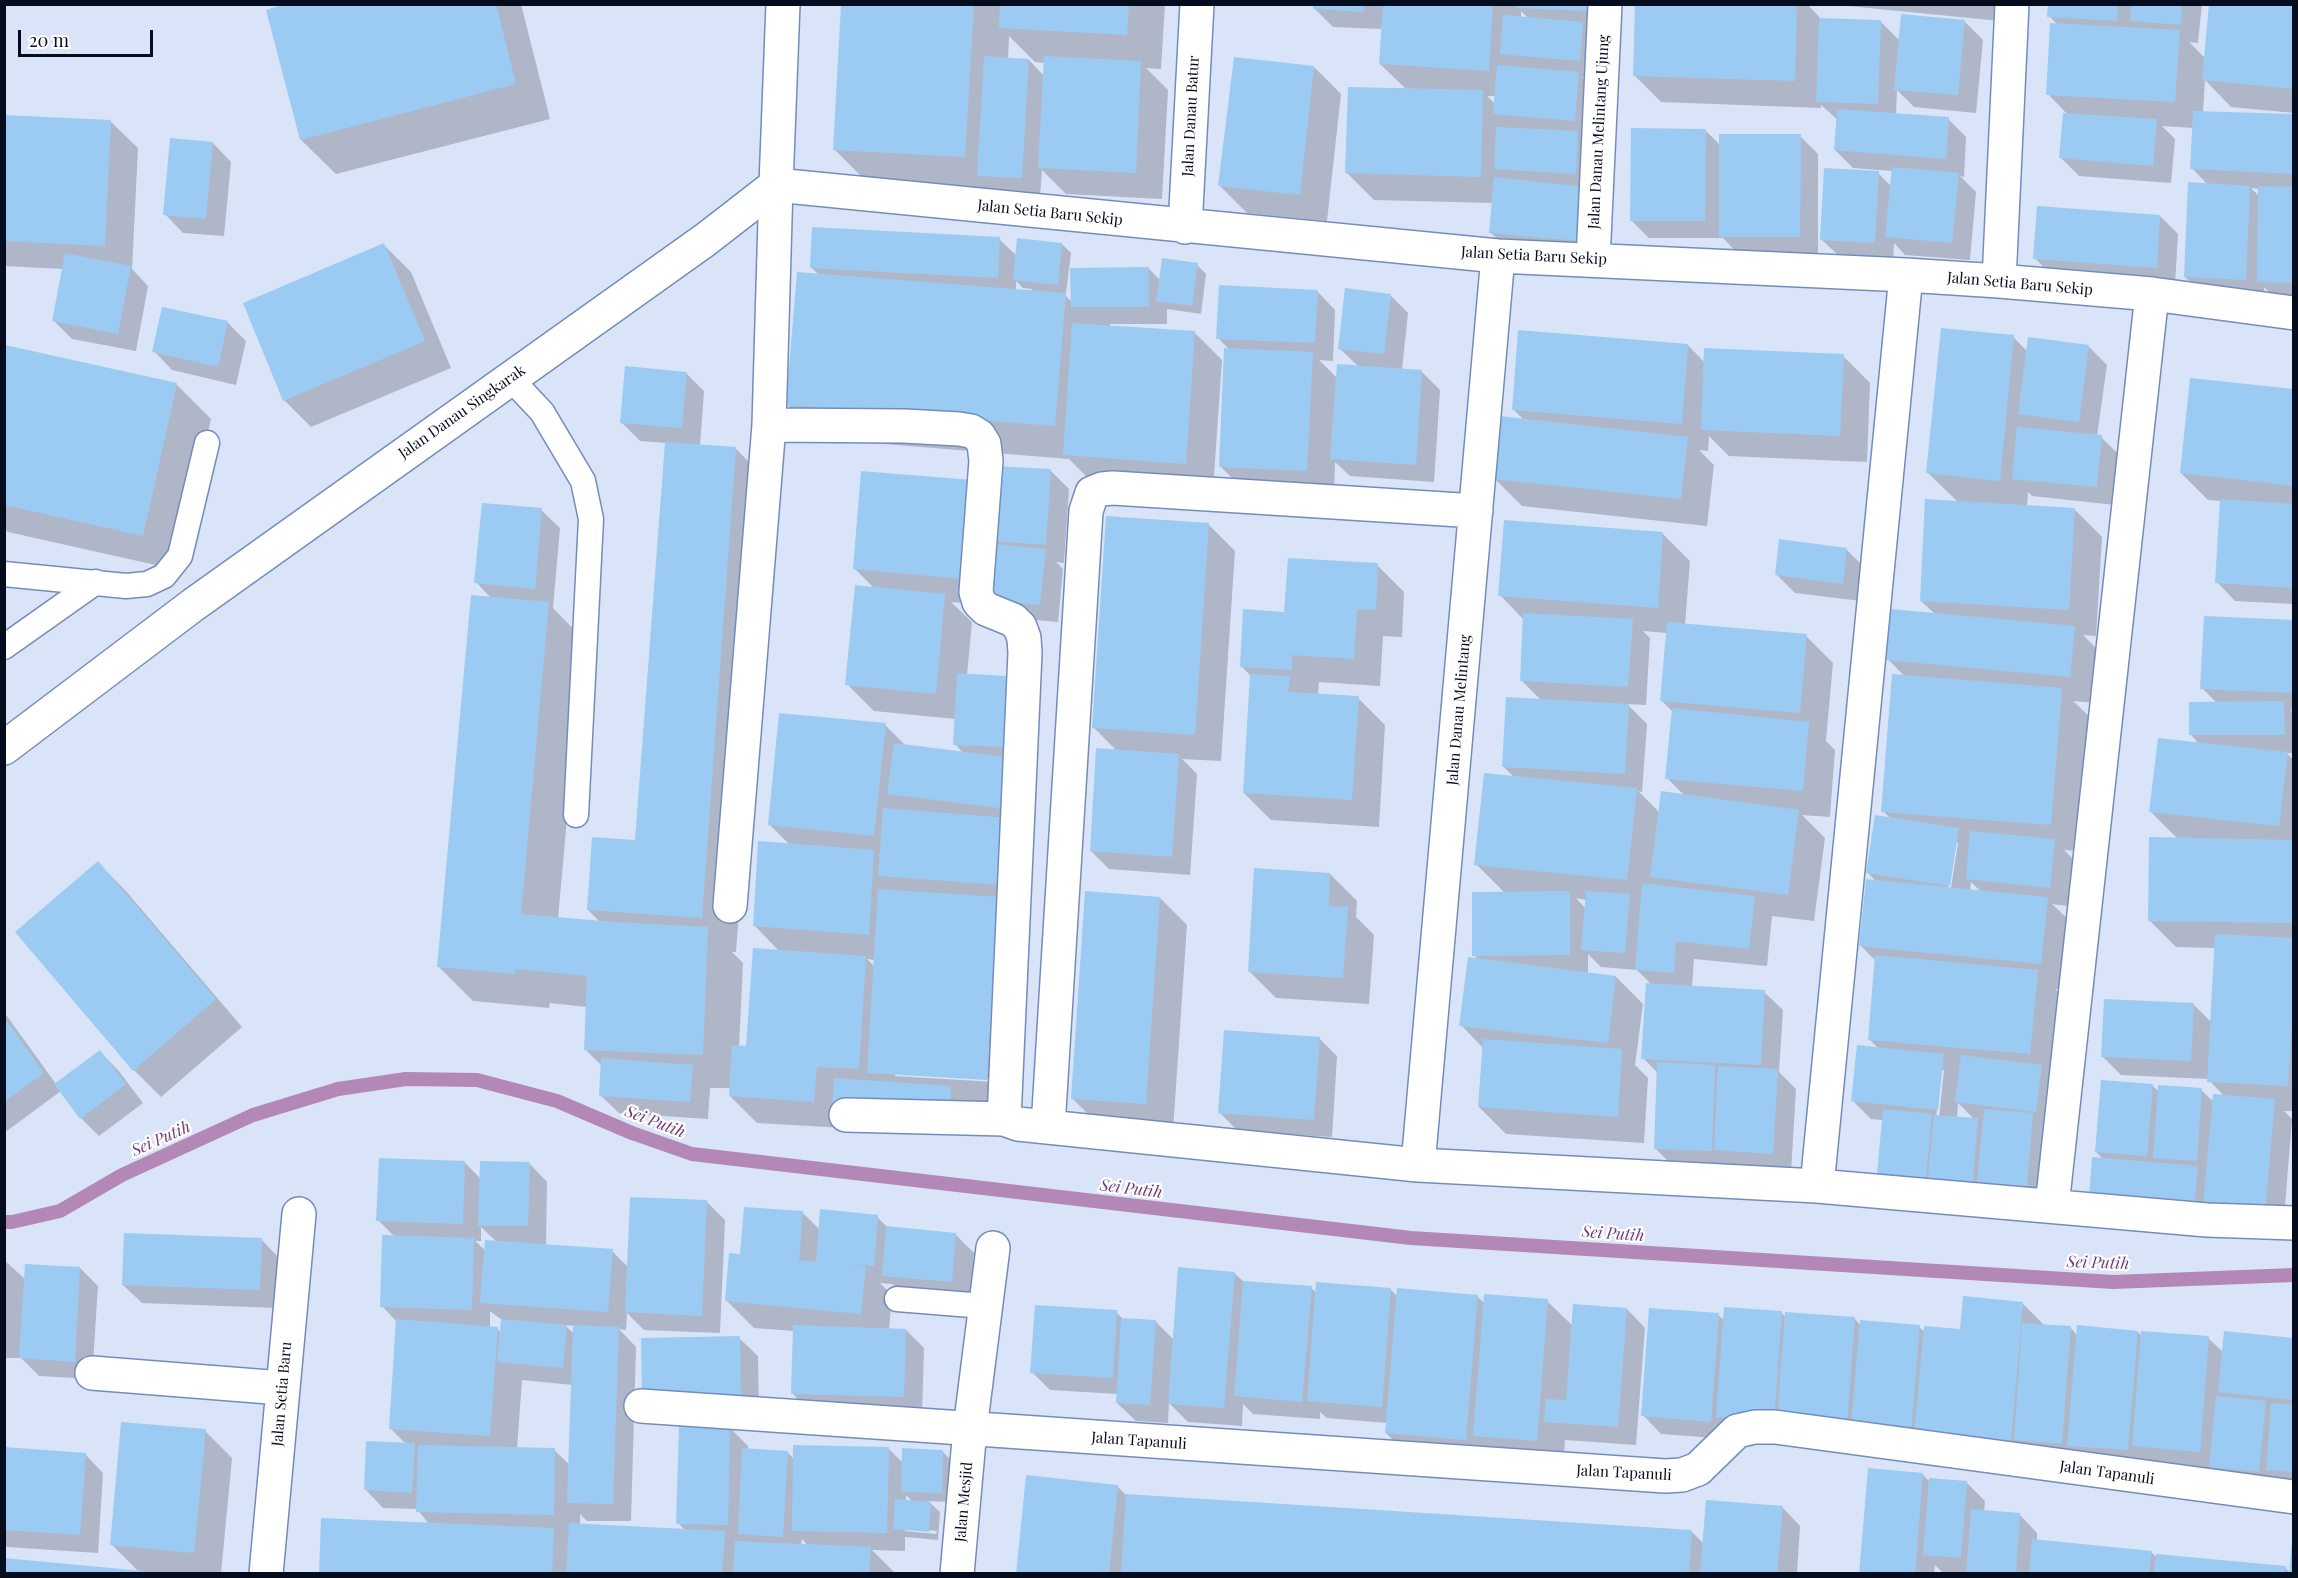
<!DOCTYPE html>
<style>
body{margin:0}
#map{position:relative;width:2298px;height:1578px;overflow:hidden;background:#dae4f9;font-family:"Playfair Display",serif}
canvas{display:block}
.frame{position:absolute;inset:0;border:6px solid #050c1d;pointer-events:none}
.scale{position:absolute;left:18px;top:30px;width:135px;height:27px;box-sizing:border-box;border:3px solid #050c1d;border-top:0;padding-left:8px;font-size:18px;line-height:21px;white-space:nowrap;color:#050c1d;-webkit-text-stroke:4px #fff;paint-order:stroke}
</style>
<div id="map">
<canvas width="2298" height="1578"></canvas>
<div class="frame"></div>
<div class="scale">20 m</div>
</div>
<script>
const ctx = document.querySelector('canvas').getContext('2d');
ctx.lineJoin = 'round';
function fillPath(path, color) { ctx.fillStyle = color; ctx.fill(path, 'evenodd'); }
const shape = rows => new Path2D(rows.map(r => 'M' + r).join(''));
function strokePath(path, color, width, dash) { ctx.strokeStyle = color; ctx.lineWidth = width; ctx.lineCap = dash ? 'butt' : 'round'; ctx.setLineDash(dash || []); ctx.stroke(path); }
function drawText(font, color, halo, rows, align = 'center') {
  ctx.font = font + ' "Playfair Display",serif'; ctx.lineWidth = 4.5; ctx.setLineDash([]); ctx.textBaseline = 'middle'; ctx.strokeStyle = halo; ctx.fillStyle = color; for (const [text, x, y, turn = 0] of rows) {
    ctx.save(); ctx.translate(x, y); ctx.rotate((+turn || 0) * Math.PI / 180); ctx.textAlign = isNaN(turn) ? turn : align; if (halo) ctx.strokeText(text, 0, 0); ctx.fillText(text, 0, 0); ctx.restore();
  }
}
fillPath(shape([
 [291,4,521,4,550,119,336,174,301,140],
 [843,4,1165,4,1161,69,1146,68,1168,90,1162,199,1066,194,1042,170,1040,196,869,184,834,149],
 [1009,36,1035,62,1045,63,1044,76,1029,60,1008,59],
 [1315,4,1607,4,1606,28,1586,28,1600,42,1598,79,1582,77,1597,92,1598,259,1509,250,1490,232,1493,203,1374,200,1347,173,1407,90,1380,64,1383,29,1333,27,1314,8],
 [1521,11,1529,19,1521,18],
 [1487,96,1496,96,1495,104],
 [1636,4,1807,4,1822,20,1880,21,1900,41,1964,21,1983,40,1976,113,1914,107,1897,90,1896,115,1948,119,1966,137,1964,177,1960,176,1976,192,1970,260,1905,255,1894,243,1893,261,1840,257,1821,239,1878,173,1891,186,1893,171,1853,168,1835,150,1838,120,1821,105,1821,108,1661,102,1634,75],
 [1828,4,2012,4,2010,22],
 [2050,4,2202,4,2198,43,2189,42,2206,59,2294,4,2294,113,2231,107,2205,80,2203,112,2294,116,2294,300,2277,300,2264,287,2264,298,2204,295,2185,277,2208,185,2192,168,2194,128,2162,126,2175,139,2171,183,2079,176,2061,158,2068,115,2048,94,2058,25,2049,16],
 [2251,188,2260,189,2260,197],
 [1314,67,1341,94,1327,221,1247,213,1220,186],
 [4,116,111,122,138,148,132,269,148,286,136,351,72,339,54,321,63,269,4,266],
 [1706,131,1720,145,1800,136,1818,154,1818,255,1738,254,1723,238,1649,238,1631,220],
 [213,143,231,162,224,236,183,233,165,214],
 [2160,216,2178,234,2175,285,2053,277,2035,258],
 [999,239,1017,256,1062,244,1071,253,1066,293,1063,293,1072,302,1148,268,1161,281,1197,265,1206,274,1201,314,1167,309,1167,324,1110,324,1110,327,1195,333,1222,360,1213,490,1092,482,1069,459,822,439,787,404,819,275,812,268],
 [1016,281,1023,288,1032,289,1031,292,1016,291],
 [384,245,411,272,451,368,311,427,284,400],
 [1317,291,1335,310,1333,361,1319,360,1337,378,1359,367,1339,348,1390,295,1408,313,1402,370,1422,372,1440,390,1434,482,1350,476,1335,462,1334,497,1247,493,1220,466,1230,350,1218,338],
 [163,308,228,323,246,341,236,385,172,370,154,351],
 [2013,337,2028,352,2089,347,2107,365,2097,436,2101,437,2119,455,2115,505,2032,496,2028,492,2027,507,2075,510,2102,537,2096,636,2083,635,2102,654,2097,703,2073,701,2089,716,2078,851,2064,850,2073,859,2068,906,2052,904,2074,925,2068,990,2055,989,2064,998,2045,1204,1943,1206,1883,1120,1871,1119,1853,1101,1879,1049,1869,1039,1876,961,1861,946,1877,882,1868,873,1891,819,1883,811,1905,677,1888,659,1935,614,1921,601,1958,502,1928,473],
 [1955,843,1958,843,1950,894,1947,894],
 [1971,882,1981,892,1970,891],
 [1941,1070,1944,1070,1939,1118,1936,1118],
 [1958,1103,1975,1120,1957,1118],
 [1688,345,1705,363,1843,356,1870,383,1867,462,1729,456,1709,436,1708,451,1699,450,1714,465,1707,526,1522,506,1495,479,1525,421,1513,409],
 [7,347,176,384,211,419,178,570,8,532,4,529,4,356],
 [686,373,704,391,700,446,735,448,770,483,736,952,732,952,743,963,739,1047,748,1047,780,952,754,925,790,845,770,825,885,725,906,746,963,753,955,744,956,719,874,711,847,684,875,589,855,569,971,482,1051,471,1069,489,1064,563,1056,562,1063,569,1058,622,1005,617,990,605,951,602,972,622,967,675,1006,677,1024,696,1014,1106,969,1104,966,1135,757,1123,730,1096,731,1088,710,1088,708,1119,619,1113,600,1095,602,1066,585,1049,587,1007,550,1003,549,1008,473,1001,438,966,492,599,476,582,541,510,560,528,553,608,583,639,558,919,601,923,588,910,636,842,667,443,640,441,621,422],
 [867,959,875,960,874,966],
 [895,1073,995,1079,995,1082,895,1076],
 [2294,391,2294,604,2235,601,2217,582,2221,501,2208,500,2181,473],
 [1208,524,1235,551,1221,761,1182,759,1197,774,1190,875,1109,869,1091,851,1117,751,1094,728],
 [1663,534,1690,561,1685,625,1806,636,1833,663,1826,741,1835,750,1830,817,1802,815,1825,838,1814,921,1772,916,1767,966,1694,959,1692,987,1764,992,1783,1010,1779,1072,1796,1089,1791,1172,1734,1168,1730,1164,1729,1169,1673,1166,1655,1148,1658,1073,1643,1058,1652,985,1637,970,1601,967,1588,954,1588,974,1616,977,1643,1004,1635,1065,1648,1078,1644,1143,1506,1134,1479,1107,1484,1049,1461,1025,1479,960,1474,955,1505,893,1476,864,1514,777,1503,766,1541,700,1521,680,1524,620,1500,595],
 [1643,631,1667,633,1661,700,1673,712,1667,778,1685,796,1660,813,1638,791,1642,792,1647,724,1627,704,1646,705,1650,638],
 [1576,898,1586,900,1586,909],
 [1846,549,1865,568,1861,601,1795,593,1776,574],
 [1377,565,1404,592,1402,637,1383,636,1380,686,1319,682,1318,695,1358,698,1385,725,1379,827,1271,820,1244,793,1252,677,1241,666,1286,614],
 [2294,622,2294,710,2290,710,2294,713,2294,753,2286,753,2294,760,2294,1111,2284,1111,2292,1119,2283,1230,2223,1225,2104,1160,2096,1152,2152,1085,2159,1092,2201,1090,2214,1102,2224,1096,2208,1079,2121,1075,2103,1057,2193,1004,2212,1023,2216,948,2176,947,2149,920,2178,839,2151,812,2199,744,2191,735,2217,703,2202,688],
 [98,863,125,890,242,1027,161,1097,134,1070,17,932],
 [1330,874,1357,901,1356,917,1374,935,1369,1004,1276,998,1249,971],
 [1160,898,1187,925,1173,1130,1100,1126,1073,1099],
 [4,1012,56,1084,100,1052,118,1070,143,1103,99,1136,81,1118,61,1091,4,1133],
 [1319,1038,1337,1056,1332,1137,1238,1131,1220,1113],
 [465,1163,481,1179,529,1163,547,1182,546,1246,612,1251,628,1267,707,1202,725,1220,720,1333,644,1330,627,1313,626,1330,619,1329,636,1347,631,1521,587,1521,580,1514,580,1525,685,1530,678,1523,729,1427,748,1446,748,1450,787,1452,795,1460,888,1448,903,1463,942,1451,951,1460,950,1502,928,1501,940,1512,938,1540,905,1537,905,1551,872,1550,896,1574,321,1574,429,1524,417,1509,383,1508,365,1489,406,1444,390,1428,397,1322,382,1306,395,1237,378,1220],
 [481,1227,497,1242,486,1251,475,1241,481,1241],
 [490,1311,502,1320,501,1333,497,1328,490,1328],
 [565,1325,575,1326,574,1334],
 [522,1380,573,1385,570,1465,554,1450,517,1449],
 [906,1495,913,1502,906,1501],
 [905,1528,937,1531,936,1534,905,1531],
 [802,1539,808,1546,801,1545],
 [803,1213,820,1230,877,1217,888,1228,955,1234,974,1253,970,1300,902,1293,892,1284,880,1283,892,1295,889,1330,906,1330,924,1348,922,1414,810,1412,792,1393,794,1331,754,1328,727,1301,741,1255],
 [261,1239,279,1258,278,1308,142,1303,123,1285],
 [4,1260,25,1279,80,1268,98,1286,92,1379,39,1376,21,1358,4,1358],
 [1234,1273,1244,1282,1311,1288,1317,1293,1390,1289,1398,1297,1477,1296,1485,1304,1547,1301,1573,1326,1627,1309,1645,1328,1636,1445,1565,1440,1563,1467,1413,1460,1386,1433,1387,1423,1327,1418,1320,1412,1320,1419,1253,1414,1243,1404,1242,1426,1188,1422,1169,1403,1168,1423,1136,1421,1117,1403,1118,1394,1050,1390,1032,1372,1116,1312,1124,1320,1155,1321,1174,1340],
 [2022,1303,2045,1326,2070,1327,2077,1335,2138,1332,2142,1337,2208,1338,2224,1353,2294,1339,2294,1488,2229,1485,2213,1469,2152,1464,2147,1459,2146,1468,1929,1446,1729,1439,1661,1434,1643,1415,1718,1315,1725,1321,1782,1313,1786,1318,1854,1318,1861,1326,1919,1327,1925,1332,1961,1331],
 [739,1338,758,1356,759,1416,662,1418],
 [205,1431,232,1458,221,1574,140,1573,111,1544],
 [4,1449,85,1454,103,1473,98,1553,7,1547,4,1544],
 [1922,1474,1930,1482,1966,1482,1985,1501,1984,1512,2019,1514,2037,1533,2037,1541,2151,1552,2157,1558,2285,1567,2290,1573,2294,1545,2294,1574,1951,1574,1943,1573,1935,1565,1934,1574,1860,1574],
 [1117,1486,1126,1495,1691,1531,1704,1544,1782,1507,1800,1526,1797,1574,1017,1574]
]), '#0003');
strokePath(shape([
 [4,1222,12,1222,60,1211,122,1175,253,1115,338,1089,406,1079,477,1080,557,1101,632,1133,692,1154,1411,1238,2113,1282,2294,1275]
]), '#b388b6', 14);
fillPath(shape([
 [285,4,496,4,516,84,300,140,266,10],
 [841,4,974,4,965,157,833,150],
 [1000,4,1129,4,1127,35,999,28],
 [1313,4,1364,4,1364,12,1313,9],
 [1383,4,1493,4,1489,71,1379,64],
 [1516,4,1589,4,1588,11,1516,8],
 [1635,4,1797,4,1795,81,1633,76],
 [2048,4,2118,4,2117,21,2047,17],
 [2131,4,2182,4,2181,25,2130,21],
 [2209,4,2294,4,2294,89,2202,80],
 [1901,14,1965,20,1958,95,1894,90],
 [1503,15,1583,22,1580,61,1500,54],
 [1819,18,1881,20,1878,104,1816,102],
 [2050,23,2180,30,2175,102,2046,95],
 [984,56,1029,59,1022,178,977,176],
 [1044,56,1141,61,1136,173,1038,168],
 [1234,57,1314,66,1300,195,1218,186],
 [1497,65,1579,72,1575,121,1493,114],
 [1348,87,1483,90,1481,177,1345,173],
 [1837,109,1949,117,1946,159,1834,150],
 [2193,111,2294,114,2294,174,2190,169],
 [2063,113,2157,119,2153,166,2059,158],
 [4,115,111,120,105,246,4,241],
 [1496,127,1578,131,1576,174,1494,169],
 [1631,128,1706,129,1705,221,1630,221],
 [1719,134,1801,134,1800,237,1719,237],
 [170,138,213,142,206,219,163,215],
 [1892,167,1959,173,1952,243,1885,237],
 [1824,168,1879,171,1875,243,1820,240],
 [1494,177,1585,187,1580,241,1489,233],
 [2188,182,2250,186,2246,280,2184,277],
 [2258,186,2294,187,2294,283,2257,282],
 [2037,206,2160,215,2157,268,2033,259],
 [812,227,1000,237,998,278,810,268],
 [1017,238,1062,243,1058,285,1013,280],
 [384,243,425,341,283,401,243,303],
 [65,253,131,266,118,334,52,321],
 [1162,258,1198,263,1192,306,1156,301],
 [1149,267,1149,307,1071,307,1070,268],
 [797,272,1066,293,1055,426,786,405],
 [1219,285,1318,290,1315,343,1216,339],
 [1345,288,1391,294,1384,354,1338,349],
 [162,307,228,321,218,367,152,352],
 [1072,323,1195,331,1186,464,1063,455],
 [1941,328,2014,335,2000,481,1926,473],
 [1518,330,1688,344,1682,424,1512,410],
 [2028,337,2089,345,2079,422,2018,414],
 [5,345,177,383,143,536,4,505],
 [1224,348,1313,352,1307,471,1219,467],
 [1704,348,1844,354,1840,436,1701,430],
 [1337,364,1422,370,1416,465,1330,459],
 [625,366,687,372,682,428,620,423],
 [2190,378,2294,389,2294,486,2180,473],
 [1500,416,1688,437,1681,499,1493,479],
 [2017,427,2102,435,2097,487,2012,479],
 [665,442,736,447,702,918,587,910,592,837,635,840],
 [995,466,1051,469,1046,545,991,541],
 [861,471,972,480,963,579,853,569],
 [1925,499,2075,508,2069,610,1920,601],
 [2220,499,2294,504,2294,588,2215,583],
 [482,503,542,508,535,589,474,583],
 [1106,516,1209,523,1195,735,1092,728],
 [1504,520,1663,532,1658,608,1498,596],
 [1779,539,1847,548,1843,584,1775,575],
 [991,544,1046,549,1040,605,985,600],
 [1288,558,1378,563,1376,610,1357,609,1354,659,1292,655,1292,670,1240,667,1243,609,1284,612],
 [855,585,945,594,936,694,845,685],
 [471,595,549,602,521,914,615,922,708,927,703,1055,584,1050,587,976,516,969,515,974,437,967],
 [1891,609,2075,626,2070,677,1886,660],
 [1523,613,1633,619,1628,687,1520,681],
 [2204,616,2294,620,2294,693,2200,689],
 [1667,622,1807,634,1800,713,1660,701],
 [957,673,1007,676,1004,747,953,745],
 [1250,674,1290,676,1288,692,1359,696,1352,800,1243,793],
 [1892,674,2062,688,2051,825,1881,812],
 [1506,697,1629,704,1625,774,1502,767],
 [2284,701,2285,735,2189,735,2189,702],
 [1672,708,1809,722,1803,791,1665,779],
 [779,713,886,723,874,836,768,825],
 [2158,738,2288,752,2279,826,2149,812],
 [894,743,1014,758,1008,809,887,794],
 [1096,748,1179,754,1172,857,1090,851],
 [1484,773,1637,788,1627,880,1474,865],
 [1661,791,1799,810,1788,895,1650,877],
 [883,808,1008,818,1003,885,878,876],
 [1875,815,1959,828,1950,886,1866,873],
 [1970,831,2055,839,2050,888,1966,879],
 [2149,837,2294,840,2294,923,2148,921],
 [758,841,874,850,869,935,753,926],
 [98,861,216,999,133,1071,15,932],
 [1254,868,1330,873,1329,906,1348,907,1343,978,1248,972],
 [1866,879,2048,897,2041,964,1859,946],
 [1642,883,1755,896,1749,949,1676,941,1674,973,1635,970],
 [878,889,998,897,987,1080,867,1073],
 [1085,891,1160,897,1146,1104,1071,1099],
 [1570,891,1570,955,1472,956,1472,892],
 [1586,891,1630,894,1625,953,1581,950],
 [2215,934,2294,938,2294,989,2288,1086,2207,1082],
 [753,948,866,956,859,1069,817,1067,814,1102,729,1096,732,1045,746,1046],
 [1875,955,2038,970,2030,1054,1868,1040],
 [1468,957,1616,976,1608,1043,1459,1026],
 [1646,983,1765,990,1761,1065,1641,1059],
 [2104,999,2194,1003,2191,1061,2101,1057],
 [4,1017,44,1073,4,1102],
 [1224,1030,1320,1037,1314,1120,1218,1113],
 [1483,1039,1622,1049,1618,1117,1478,1107],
 [1857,1045,1944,1054,1938,1110,1851,1101],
 [100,1050,126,1084,80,1119,54,1084],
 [1961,1055,2042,1065,2036,1112,1955,1102],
 [601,1058,693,1065,690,1102,599,1096],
 [1657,1062,1715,1065,1712,1151,1654,1149],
 [1718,1066,1778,1069,1773,1154,1714,1150],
 [834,1078,951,1086,949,1118,832,1111],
 [2101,1080,2153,1084,2147,1156,2095,1152],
 [2158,1085,2202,1088,2197,1161,2153,1158],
 [2213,1094,2275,1099,2265,1213,2203,1207],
 [1883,1109,1932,1114,1925,1188,1876,1184],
 [1984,1109,2033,1113,2027,1187,1977,1182],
 [1934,1115,1978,1118,1972,1191,1927,1187],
 [2092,1157,2198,1166,2194,1206,2089,1198],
 [379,1158,465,1161,463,1224,376,1221],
 [480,1161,530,1162,528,1226,478,1226],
 [630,1197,707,1200,702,1316,625,1312],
 [744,1207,803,1211,799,1260,816,1262,820,1209,878,1215,874,1266,837,1263,866,1266,861,1314,725,1301,729,1253,740,1254],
 [886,1226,956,1233,952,1282,882,1276],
 [124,1233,262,1238,260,1290,122,1285],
 [382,1235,474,1238,472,1310,380,1307],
 [485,1240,613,1249,608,1312,480,1303],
 [25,1264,80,1267,75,1362,19,1358],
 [1178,1267,1235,1272,1224,1408,1168,1404],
 [1243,1281,1312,1286,1302,1402,1234,1396],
 [1316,1282,1391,1288,1382,1407,1307,1401],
 [1397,1288,1478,1295,1466,1440,1385,1433],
 [1484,1294,1548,1299,1537,1441,1473,1436],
 [1963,1296,2023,1302,2011,1441,1914,1433,1924,1326,1960,1329],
 [1573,1304,1627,1308,1618,1427,1544,1422,1546,1399,1566,1400],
 [1035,1305,1117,1310,1113,1378,1030,1373],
 [1724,1307,1782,1311,1774,1421,1716,1417],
 [1649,1308,1719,1313,1711,1422,1641,1416],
 [1785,1312,1855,1317,1847,1425,1777,1420],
 [1121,1318,1156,1320,1150,1405,1116,1403],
 [396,1319,498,1327,490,1436,389,1429],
 [501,1319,567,1325,563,1368,497,1362],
 [1860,1320,1920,1325,1911,1432,1851,1427],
 [2022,1323,2071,1326,2062,1444,2014,1440],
 [573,1325,619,1327,613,1504,567,1503],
 [793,1325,906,1329,904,1397,791,1394],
 [2077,1325,2138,1331,2128,1450,2067,1446],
 [2141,1331,2209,1336,2200,1452,2132,1446],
 [2224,1331,2294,1338,2294,1400,2218,1392],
 [740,1336,741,1399,642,1400,641,1338],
 [2216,1396,2266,1401,2259,1472,2209,1467],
 [2271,1403,2294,1405,2294,1472,2266,1470],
 [121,1422,206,1429,194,1553,110,1545],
 [679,1425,730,1426,728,1525,676,1524],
 [366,1441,415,1443,412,1493,364,1490],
 [418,1445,555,1448,554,1515,416,1512],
 [793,1445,889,1447,887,1533,792,1531],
 [4,1447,86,1453,80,1535,4,1530],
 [742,1448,788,1451,783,1537,738,1534],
 [902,1448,943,1450,942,1493,901,1492],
 [1868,1468,1923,1473,1915,1574,1859,1574],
 [1026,1475,1118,1485,1109,1574,1016,1574],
 [1929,1478,1967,1481,1961,1558,1923,1555],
 [1126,1494,1692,1530,1689,1574,1121,1574],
 [895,1499,931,1502,929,1532,893,1529],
 [1706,1500,1783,1506,1777,1574,1700,1574],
 [1971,1509,2020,1513,2016,1574,1966,1574],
 [321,1518,554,1528,552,1574,319,1574],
 [569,1523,725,1531,722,1574,566,1574],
 [2032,1539,2152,1551,2149,1574,2029,1574],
 [2292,1540,2294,1574,2289,1574],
 [735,1541,871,1547,869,1574,733,1574],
 [2156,1554,2286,1566,2285,1574,2154,1574],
 [4,1558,143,1571,143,1574,4,1574]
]), '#9bcbf3');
const lane = shape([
 [510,378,542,412,583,481,591,519,576,815],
 [4,574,126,586,147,584,164,576,180,556,207,443],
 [4,647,96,582],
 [897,1299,984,1306]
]);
const street = shape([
 [1185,227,1197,4],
 [1593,260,1605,4],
 [1999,281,2012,4],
 [769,425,904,426,959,429,971,431,979,436,984,444,986,461,976,592,979,602,986,609,1013,620,1020,627,1024,638,1025,653,1004,1119,1018,1124,1418,1165,1817,1186,2207,1220,2294,1223],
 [730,906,769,425,776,185,1498,256,1906,275,1999,281,2152,294,2294,313],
 [846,1115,1004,1119],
 [1048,1127,1086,511,1092,493,1102,489,1113,488,1476,511],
 [1418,1165,1498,256],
 [1817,1186,1906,275],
 [2052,1206,2152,294],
 [92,1373,282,1388],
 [641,1406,1665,1476,1682,1475,1698,1469,1737,1431,1755,1427,1775,1427,2294,1497],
 [266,1574,299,1214],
 [957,1574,970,1429,993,1248]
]);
const secondary = shape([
 [4,748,193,605,705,240,776,185,783,4]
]);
strokePath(lane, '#748cbb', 27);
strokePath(street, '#748cbb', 36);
strokePath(secondary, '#748cbb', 36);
strokePath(lane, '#fff', 24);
strokePath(street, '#fff', 33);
strokePath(secondary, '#fff', 33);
drawText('15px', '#050c1d', '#fff', [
 ["Jalan Danau Batur",1191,116,-87],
 ["Jalan Danau Melintang Ujung",1599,132,-87],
 ["Jalan Setia Baru Sekip",1050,213,6],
 ["Jalan Setia Baru Sekip",1534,256,3],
 ["Jalan Setia Baru Sekip",2020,284,5],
 ["Jalan Danau Singkarak",462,412,-35],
 ["Jalan Danau Melintang",1459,710,-85],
 ["Jalan Setia Baru",282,1394,-85],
 ["Jalan Tapanuli",1139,1441,4],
 ["Jalan Tapanuli",1624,1473,3],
 ["Jalan Tapanuli",2107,1473,8],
 ["Jalan Mesjid",964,1502,-85]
]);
drawText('italic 16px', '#6e3973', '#fff', [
 ["Sei Putih",655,1122,21],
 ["Sei Putih",161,1139,-24],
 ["Sei Putih",1131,1189,7],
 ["Sei Putih",1613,1234,4],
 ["Sei Putih",2098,1263,2]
]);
</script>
